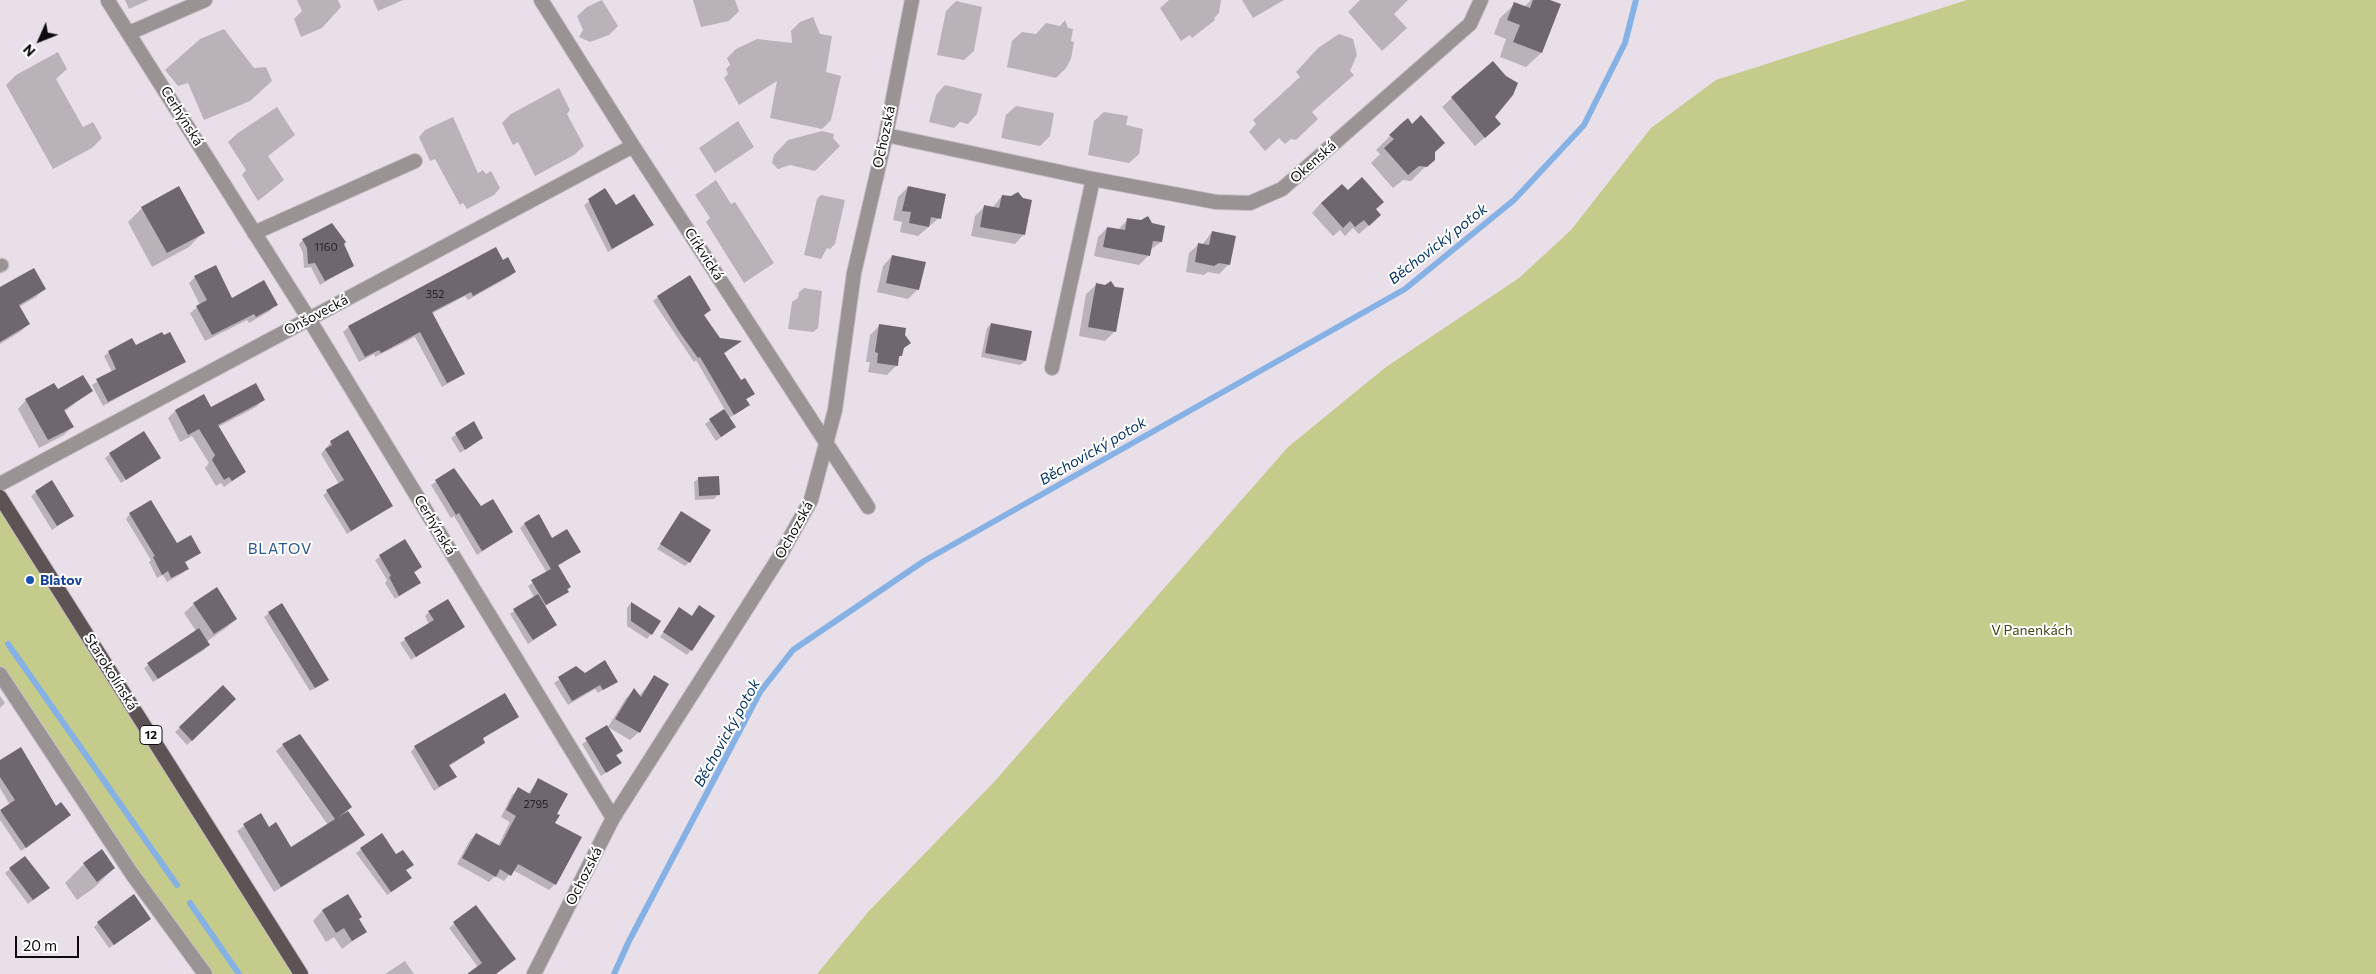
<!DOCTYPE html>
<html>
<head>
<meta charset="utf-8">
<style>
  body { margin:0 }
  #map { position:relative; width:2376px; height:974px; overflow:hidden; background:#e8dfe8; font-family:Commissioner,sans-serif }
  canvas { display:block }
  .north { position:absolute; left:15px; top:15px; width:50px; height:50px; -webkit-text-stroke:4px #fff; paint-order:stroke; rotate:226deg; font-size:14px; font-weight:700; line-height:20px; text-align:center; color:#0e0c0f }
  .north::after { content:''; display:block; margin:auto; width:18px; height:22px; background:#0e0c0f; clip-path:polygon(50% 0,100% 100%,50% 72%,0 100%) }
  .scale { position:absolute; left:15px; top:936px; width:64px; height:22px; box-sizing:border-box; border:2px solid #0e0c0f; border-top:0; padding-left:6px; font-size:15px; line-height:18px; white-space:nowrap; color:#0e0c0f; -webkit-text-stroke:4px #fff; paint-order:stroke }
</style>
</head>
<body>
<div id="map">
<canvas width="2376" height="974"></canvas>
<div class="north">N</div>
<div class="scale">20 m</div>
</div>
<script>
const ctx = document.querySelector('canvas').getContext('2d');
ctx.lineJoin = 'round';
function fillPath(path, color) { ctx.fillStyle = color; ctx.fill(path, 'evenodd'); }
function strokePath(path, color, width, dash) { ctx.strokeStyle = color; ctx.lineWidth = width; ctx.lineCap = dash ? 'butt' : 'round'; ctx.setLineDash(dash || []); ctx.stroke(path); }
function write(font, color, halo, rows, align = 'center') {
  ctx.font = font + ' Commissioner,sans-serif'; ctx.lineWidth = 4; ctx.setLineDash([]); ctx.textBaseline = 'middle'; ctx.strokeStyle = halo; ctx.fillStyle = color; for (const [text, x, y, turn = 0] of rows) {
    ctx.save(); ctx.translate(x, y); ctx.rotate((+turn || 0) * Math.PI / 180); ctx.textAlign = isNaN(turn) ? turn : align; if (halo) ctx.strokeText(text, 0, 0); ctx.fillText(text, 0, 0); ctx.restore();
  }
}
fillPath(new Path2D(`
  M1967 0H2376V974H817L869 911 994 782 1288 447 1386 367 1519 278 1571 230 1651 128 1716 80Z
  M0 497 299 974H207L0 668Z`), '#c5cb8a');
fillPath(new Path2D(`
  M125 0H149L129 9Z
  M297 0H338L341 7 322 28 301 37 294 19 302 11Z
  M373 0H403L378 11Z
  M602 0 618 26 609 35 590 42 579 37 583 30 577 16 587 7Z
  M693 0H735L739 11 729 21 701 27Z
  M1169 0H1221L1219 13 1214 18 1215 20 1192 38 1190 35 1181 41 1160 8Z
  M1242 0H1284L1253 18Z
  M1360 0H1408L1394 14 1407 28 1382 51 1348 12Z
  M1531 0H1547L1559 5 1541 53 1526 67 1500 57 1506 39 1494 34 1500 18 1515 4 1524 7Z
  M956 1 982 7 974 51 964 60 937 55 946 11Z
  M813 17 820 34 832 36 826 72 841 76 831 120 822 129 770 118 777 81 739 105 724 78 728 74 726 69 730 65 727 58 736 49 757 39 792 43 791 31 800 22Z
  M1065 20 1068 28 1073 29 1071 41 1074 42 1071 59 1066 68 1056 78 1007 67 1012 41 1022 32 1036 34 1046 23 1060 26Z
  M224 29 254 68 266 67 272 81 250 101 204 120 188 83 178 86 165 70 200 39Z
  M1339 34 1353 39 1357 55 1350 71 1354 75 1312 112 1318 119 1296 140 1291 139 1285 144 1279 138 1265 151 1249 132 1256 124 1253 120 1300 77 1296 72 1318 48Z
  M58 52 67 69 56 79 83 127 93 122 102 138 92 148 53 169 6 85 16 75Z
  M945 85 982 94 977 114 968 124 960 122 954 128 929 122 936 95Z
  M559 88 570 110 567 114 584 146 574 155 535 176 518 142 513 145 502 123 511 114Z
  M1452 98 1493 117 1490 133 1475 146 1442 107Z
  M1016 106 1054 113 1050 136 1040 146 1001 138 1006 115Z
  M277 107 295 135 268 156 284 180 258 201 242 175 246 170 228 142 238 133Z
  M1104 112 1128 116 1126 125 1143 129 1139 154 1129 163 1088 155 1094 121Z
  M453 117 478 173 483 170 486 174 491 171 500 188 494 195 467 209 463 203 460 205 435 159 430 161 419 137 425 130Z
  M738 121 754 147 715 173 699 148Z
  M822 131 834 134 833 138 840 146 815 171 790 165 778 169 772 163 774 155 788 140Z
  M1390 136 1434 152 1433 159 1411 181 1403 180 1393 188 1371 163 1380 154 1376 150Z
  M716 180 731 204 735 202 774 263 744 283 706 222 710 218 695 195Z
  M908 187 939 218 918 236 900 232 902 222 893 220 898 197Z
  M605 190 616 207 652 225 608 252 584 205Z
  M1347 191 1375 210 1370 224 1359 234 1353 228 1345 236 1340 230 1333 236 1312 213 1321 203Z
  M821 195 845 200 835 244 830 249 827 248 821 259 804 255 817 199Z
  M1002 196 1024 234 1015 244 971 236 975 216 985 206 992 208Z
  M142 208 203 232 189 247 152 267 128 222Z
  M1128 219 1161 242 1149 251 1148 256 1139 265 1094 256 1098 237 1107 228 1118 230Z
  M1212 232 1229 264 1219 274 1208 272 1204 275 1186 272 1189 253 1199 244 1202 245Z
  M303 240 342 244 353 265 320 285 311 267 304 268 303 253 299 244Z
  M892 256 918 289 908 299 877 292 883 266Z
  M503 262 515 272 509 277 468 300 465 296 431 314 463 373 458 378 442 387 415 337 375 357 374 354 359 362 343 332 349 327Z
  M195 277 231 300 276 304 270 311 249 323 247 320 205 341 190 313 200 305 189 283Z
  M1096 285 1114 332 1105 341 1079 336 1086 294Z
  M804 288 822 291 818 328 813 332 788 329 792 302 798 298 799 292Z
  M0 289H44L36 297 19 307 29 324 20 332 0 344Z
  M658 297 710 310 703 316 719 339 739 342 723 354 741 382 754 394 745 400 744 409 729 418 735 427 716 441 705 424 725 410 696 360 694 362 653 301Z
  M991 324 1025 361 1020 365 981 357 987 328Z
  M880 325 902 350 897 365 887 375 868 372 870 362H866L870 335Z
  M136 346 184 361 103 406 92 385 112 372 104 356 109 352Z
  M91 390 64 412 72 427 64 435 39 448 18 409 26 400 57 391Z
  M203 396 210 409 264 399 256 407 218 427 245 472 224 487 221 483 216 486 205 468 209 463 192 436 180 442 168 418 175 411Z
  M473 423 482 438 460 453 451 438Z
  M331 442 391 506 347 534 323 495 339 484 321 454Z
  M110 454 159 458 121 483 105 458Z
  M454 470 481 508 511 532 477 555 454 516 451 518 431 485Z
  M699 478 719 494 714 499 695 500 694 482Z
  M51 482 72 516 52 530 31 496Z
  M681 513 689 562 685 566 657 549Z
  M130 514 177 545 199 553 184 563 187 568 183 573 167 582 163 575 157 578 149 562 151 560 126 519Z
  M524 524 579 552 558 566 570 587 567 591 544 607 556 625 528 644 510 614 534 597 528 586 547 573 520 528Z
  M404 541 421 567 414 573 419 583 395 599 385 583 387 580 375 560Z
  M631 603 651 634 647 639 627 626V608Z
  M194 604 236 619 226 628 206 642 208 645 204 650 153 682 144 668 196 631 184 613Z
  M699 607 691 650 687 655 660 637 679 609 691 617Z
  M429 612 463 626 411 660 400 643 429 624 425 616Z
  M269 613 327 679 323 684 310 691 264 617Z
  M576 668 584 675 616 681 598 693 595 689 568 705 554 683Z
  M655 676 639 732 630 740 608 727 626 698 634 690 639 696Z
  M223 687 235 699 187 745 175 732Z
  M0 696 5 703 0 708Z
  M517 716 482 739 484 743 479 747 449 766 455 777 434 791 411 752 415 747Z
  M607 727 622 751 616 756 620 763 601 776 582 744Z
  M283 745 350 807 343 815 364 834 357 841 274 892 237 831 260 815 268 828 291 848 328 825 276 751Z
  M0 762 56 807 65 819 21 851 0 820V812L10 805 0 788Z
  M539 779 556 814 554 823 555 884 549 890 513 870 504 881 495 876 489 882 457 864 470 840 476 834 498 846 510 822 501 817 512 795 519 789 528 794Z
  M381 835 396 856 412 865 405 871 406 882 387 895 356 853Z
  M25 857 44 892 28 904 5 873Z
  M84 864 114 868 95 887 77 900 65 883Z
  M347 896 365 932 342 949 334 937 326 942 313 921 322 911Z
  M476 907 514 959 495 974H483L449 928Z
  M98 923H145L109 948 94 927Z
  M405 961 414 974H385Z`), '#0003');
strokePath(new Path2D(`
  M8 644 177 885
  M190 903 239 974
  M614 974 629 941 760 692 793 650 924 561 1405 289 1514 200 1584 125 1625 43 1636 0`), '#86b1e4', 6);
fillPath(new Path2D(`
  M1533 0H1550L1561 4 1542 53 1513 42 1520 25 1507 20 1514 2 1530 8Z
  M1493 61 1506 76 1518 83 1513 95 1495 117 1501 124 1485 138 1451 97Z
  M1421 115 1445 143 1435 152V160L1427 167 1419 166 1408 175 1384 148 1394 139 1389 135 1403 122 1408 118 1412 124Z
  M1362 177 1384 202 1376 209 1381 215 1369 226 1364 220 1355 227 1350 221 1343 228 1321 203 1342 184 1348 190Z
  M179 186 205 233 167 253 141 207Z
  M908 186 946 194 941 219 931 217 929 227 909 223 911 212 902 211Z
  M605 188 616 205 634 194 654 225 612 249 588 199Z
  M1018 192 1023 198 1032 200 1025 235 980 227 984 205 999 208 1002 195 1011 196Z
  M1148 216 1152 223 1165 226 1162 242 1153 241 1150 256 1103 247 1107 227 1125 230 1127 218 1141 220Z
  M332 223 346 242 344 244 354 266 325 281 315 263 308 264 307 248 302 239Z
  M1212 231 1236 236 1230 265 1219 263 1214 266 1195 262 1198 243 1209 245Z
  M496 247 503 260 508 257 516 272 473 296 471 292 432 312 465 374 447 383 420 332 381 353 379 350 365 357 348 326Z
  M892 255 926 262 919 290 886 283Z
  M216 265 232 298 264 280 278 305 256 317 254 314 212 335 196 306 207 300 194 276Z
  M34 268 46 289 19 305 30 324 0 342V287Z
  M690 275 711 310 704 315 720 338 742 341 724 353 741 380 745 378 755 394 746 399 750 405 734 415 700 357 698 358 678 330 657 296Z
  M1111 281 1115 287 1124 288 1116 332 1088 327 1096 283 1105 285Z
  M991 323 1032 331 1026 361 985 353Z
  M879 324 906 328 905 335 911 343 904 348 902 356H899L898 366 877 363 878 353 875 352Z
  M162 332 164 335 170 332 186 362 108 402 96 379 116 369 108 351 132 338 136 345Z
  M83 375 93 391 64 410 74 427 48 440 25 399 54 383 58 389Z
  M256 383 265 400 218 425 246 472 232 481 229 477 224 480 212 460 215 455 199 429 188 435 175 410 204 394 211 407Z
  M724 409 736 427 721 437 709 419Z
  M474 421 483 438 465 450 455 433Z
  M348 430 393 506 351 531 326 490 344 480 325 449 332 445 330 441Z
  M144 431 161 458 126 480 109 453Z
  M454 468 481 506 493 499 513 532 482 551 459 513 456 515 435 480Z
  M719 476 720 495 699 496 698 477Z
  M52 480 74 516 57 526 35 491Z
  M151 500 177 543 191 535 201 553 185 562 189 569 171 578 168 571 162 575 153 557 155 556 129 513Z
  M681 511 711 530 690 563 660 544Z
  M539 514 552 538 567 529 581 552 558 565 571 587 567 589 569 592 546 605 531 580 551 569 524 523Z
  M405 539 422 567 414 572 421 583 399 596 389 577 391 576 379 555Z
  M217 587 237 619 214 634 193 603Z
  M538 594 557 625 533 640 513 609Z
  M448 599 465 627 416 657 404 638 434 620 428 611Z
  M631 602 661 621 652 635 631 621Z
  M282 603 329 680 315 688 268 612Z
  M699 605 715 616 692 651 663 632 679 607 692 616Z
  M199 628 210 645 158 679 147 663Z
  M605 660 618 682 603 690 600 685 572 701 558 677 576 666 585 673Z
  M654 675 669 684 640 733 615 719 634 688 641 697Z
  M223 685 236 699 192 741 179 727Z
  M505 693 519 717 483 738 485 743 449 765 457 777 439 787 414 746Z
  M607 725 623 751 616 755 622 763 606 773 585 738Z
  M300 734 352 807 337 818 348 811 365 835 281 887 243 824 261 813 269 827 276 822 291 847 335 819 282 744Z
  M21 747 56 806 61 802 71 815 26 848 0 810 15 800 0 777V760Z
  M538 778 568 794 557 814 560 815 555 823 582 837 556 885 518 864 511 876 500 869 496 877 462 858 476 833 500 846 516 816 506 810 518 787 530 794Z
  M382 833 396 854 403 850 414 865 406 870 412 878 391 892 360 848Z
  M102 849 115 868 97 882 83 863Z
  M25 856 50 888 33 900 9 868Z
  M134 894 151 919 114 945 97 922Z
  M348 894 362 917 359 919 367 932 352 941 344 928 336 933 322 910Z
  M476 905 516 959 496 974H467L482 963 453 922Z`), '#6f676f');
const service = new Path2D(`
  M0 266 2 265`);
const minor = new Path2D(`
  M541 0 633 146 868 507
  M108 1 309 319 613 818
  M129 33 205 0
  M886 135 1093 179 1216 202 1250 203 1282 189 1470 24 1481 0
  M254 233 415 161
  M1052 368 1093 179
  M0 484 633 146
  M0 674 132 874 205 974
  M534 974 613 818 778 559 811 500 835 410 854 273 886 135 912 0`);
const primary = new Path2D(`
  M0 497 301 974`);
strokePath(service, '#c5bdc5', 15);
strokePath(minor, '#c5bdc5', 16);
strokePath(primary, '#c5bdc5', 16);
strokePath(service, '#999394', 12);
strokePath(minor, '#999394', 14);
strokePath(primary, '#5d5354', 14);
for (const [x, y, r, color] of [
  [30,580,5,"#1a4fb4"]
]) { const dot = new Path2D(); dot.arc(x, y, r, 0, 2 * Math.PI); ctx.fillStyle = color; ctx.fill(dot); strokePath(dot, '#fff', 2); }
write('11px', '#262327', null, [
  ["1160",326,247],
  ["352",435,294],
  ["2795",536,804]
]);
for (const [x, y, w] of [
  [151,735,22]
]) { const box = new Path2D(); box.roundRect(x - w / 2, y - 9.5, w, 19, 4); ctx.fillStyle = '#fff'; ctx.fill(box); strokePath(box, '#0e0c0f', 1); }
write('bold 12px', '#0e0c0f', null, [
  ["12",151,735]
]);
write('14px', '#0e0c0f', '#fff', [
  ["Cerhýnská",182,116,58],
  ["Ochozská",884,137,-78],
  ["Okenská",1313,162,-41],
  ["Církvická",704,254,57],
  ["Onšovecká",316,315,-28],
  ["Cerhýnská",435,525,59],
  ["Ochozská",794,530,-61],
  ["Starokolínská",111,672,58],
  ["Ochozská",584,876,-63]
]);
write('bold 14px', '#164399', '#fff', [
  ["Blatov",40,580]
], 'left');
write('14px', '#464816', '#fff', [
  ["V Panenkách",2032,630]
]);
write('italic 15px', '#083564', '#fff', [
  ["Běchovický potok",1438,244,-38],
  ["Běchovický potok",1093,451,-30],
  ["Běchovický potok",727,733,-61]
]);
ctx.letterSpacing = '1px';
write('15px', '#2b598d', '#fff', [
  ["BLATOV",280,549]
]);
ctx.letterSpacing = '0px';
</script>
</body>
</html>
